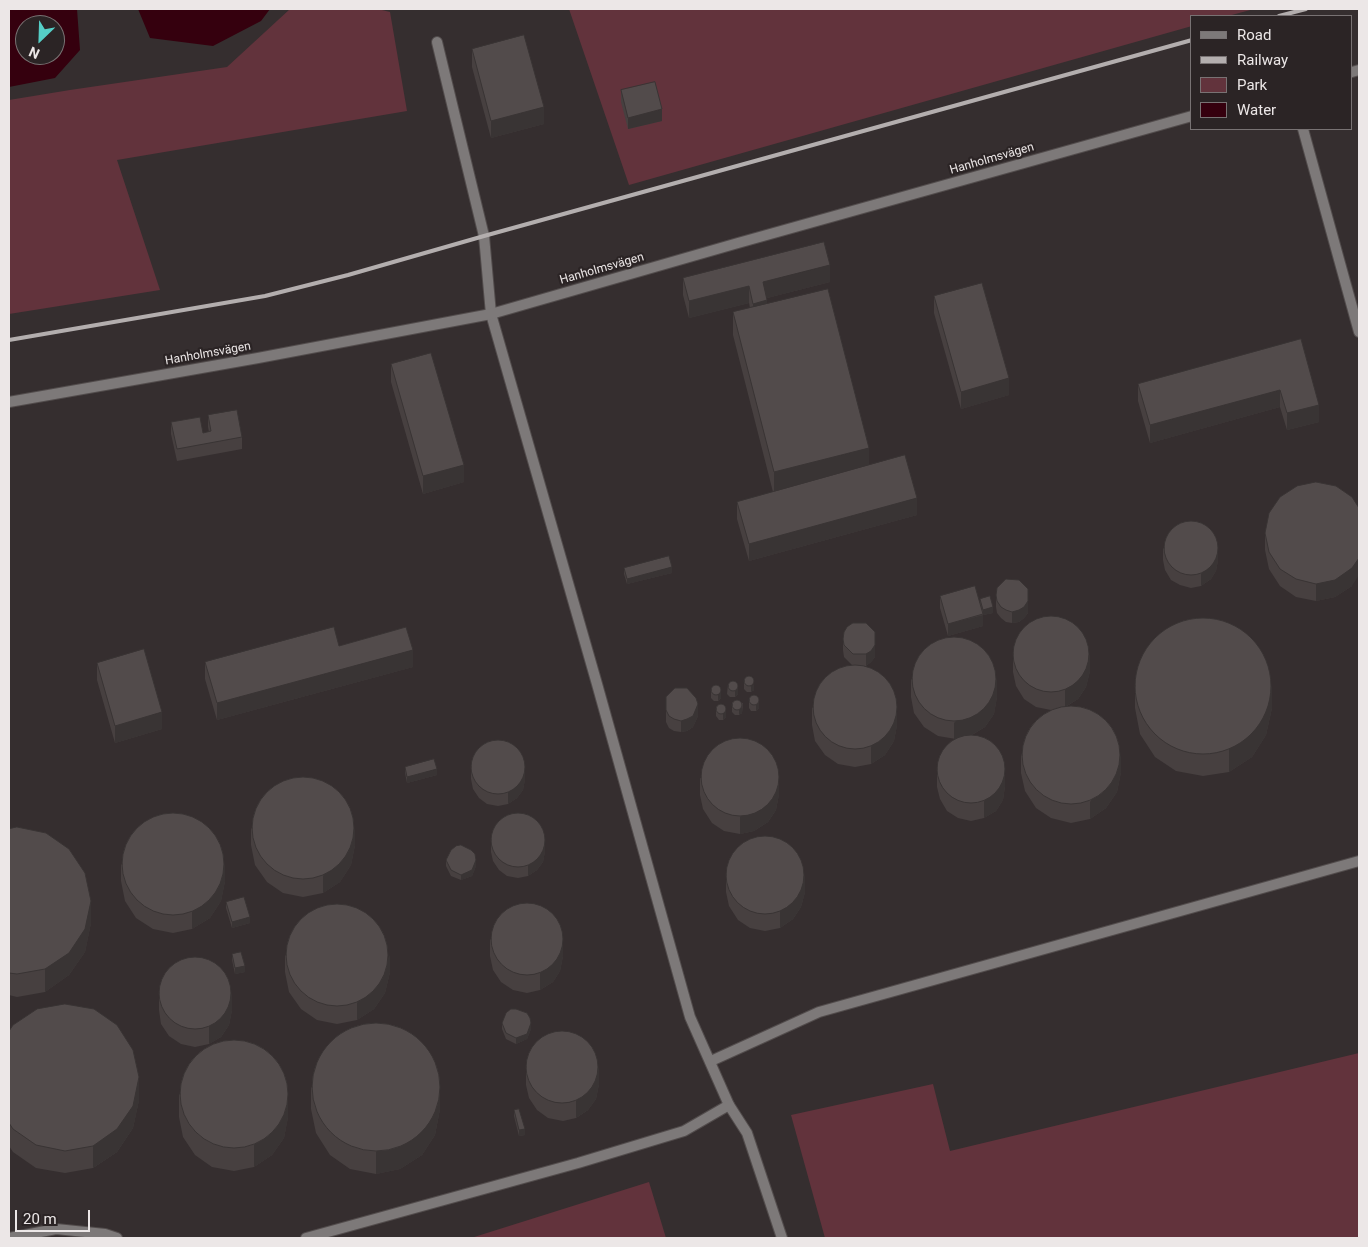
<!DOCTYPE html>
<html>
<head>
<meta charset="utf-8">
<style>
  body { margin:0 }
  #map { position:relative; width:1368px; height:1247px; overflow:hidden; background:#352e2f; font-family:Roboto,sans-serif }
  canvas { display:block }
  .frame { position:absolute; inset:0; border:10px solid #ece7e7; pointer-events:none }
  .legend { position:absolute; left:1190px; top:15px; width:162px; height:115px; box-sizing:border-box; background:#2b2425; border:1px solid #787273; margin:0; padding:6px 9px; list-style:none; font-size:15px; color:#ece7e7 }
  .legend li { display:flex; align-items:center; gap:10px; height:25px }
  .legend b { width:25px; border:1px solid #787273 }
  .north { position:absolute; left:15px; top:15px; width:50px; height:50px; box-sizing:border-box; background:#2b2425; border:1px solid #787273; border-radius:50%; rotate:204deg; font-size:14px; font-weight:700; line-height:20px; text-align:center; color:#ece7e7 }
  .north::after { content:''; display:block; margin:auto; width:18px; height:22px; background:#55cec6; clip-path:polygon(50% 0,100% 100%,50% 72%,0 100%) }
  .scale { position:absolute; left:15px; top:1210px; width:75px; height:22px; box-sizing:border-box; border:2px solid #ece7e7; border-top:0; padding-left:6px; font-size:15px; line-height:18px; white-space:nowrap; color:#ece7e7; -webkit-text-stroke:4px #2b2425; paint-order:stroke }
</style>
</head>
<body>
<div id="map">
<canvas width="1368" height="1247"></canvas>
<div class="frame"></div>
<ul class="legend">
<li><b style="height:6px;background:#7d7979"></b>Road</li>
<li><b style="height:6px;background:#b3aeae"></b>Railway</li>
<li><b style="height:14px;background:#62333c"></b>Park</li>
<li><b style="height:14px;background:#35000e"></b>Water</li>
</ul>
<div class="north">N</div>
<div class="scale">20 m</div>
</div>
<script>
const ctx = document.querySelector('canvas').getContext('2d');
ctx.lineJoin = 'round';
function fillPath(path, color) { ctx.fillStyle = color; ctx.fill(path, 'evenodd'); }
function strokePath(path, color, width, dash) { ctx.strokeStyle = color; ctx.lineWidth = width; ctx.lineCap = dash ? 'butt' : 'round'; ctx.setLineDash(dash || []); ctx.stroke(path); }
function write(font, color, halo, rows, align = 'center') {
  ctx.font = font + ' Roboto,sans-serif'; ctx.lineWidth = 4.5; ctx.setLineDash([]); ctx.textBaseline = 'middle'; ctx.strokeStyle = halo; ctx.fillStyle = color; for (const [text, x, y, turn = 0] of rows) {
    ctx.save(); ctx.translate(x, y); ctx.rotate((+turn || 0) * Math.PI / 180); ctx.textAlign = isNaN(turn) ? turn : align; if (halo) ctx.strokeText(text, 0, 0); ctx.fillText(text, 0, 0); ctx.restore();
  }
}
fillPath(new Path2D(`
  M290 9H378L390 12 407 111 117 160 160 290 9 314V100L70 90 227 67Z
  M569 9H1254L1228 16H1192V26L629 185Z
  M1359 1053V1238H825L791 1115 933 1084 950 1151Z
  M649 1182 666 1238H471Z`), '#62333c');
fillPath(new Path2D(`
  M9 9H77L80 50 55 78 9 87ZM25 25H55V55H25Z
  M138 9H270L261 21 213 46 150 38Z`), '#35000e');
const service = new Path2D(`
  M437 42 484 236 491 314 597 684 690 1017 729 1105 747 1133 782 1238`);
const minor = new Path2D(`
  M1352 72 1359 70
  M1303 129 1359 332
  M9 402 258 358 491 314 738 243 1192 116
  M711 1061 819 1012 1359 861
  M9 1238 56 1229 105 1234 117 1238
  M306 1238 578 1163 684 1131 729 1105`);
strokePath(service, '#524c4c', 12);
strokePath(minor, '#524c4c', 12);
strokePath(service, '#7d7979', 10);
strokePath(minor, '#7d7979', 10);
strokePath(new Path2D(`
  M1279 16 1306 9
  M9 340 265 296 348 275 484 236 1192 40`), '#b3aeae', 4);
fillPath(new Path2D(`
  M472 49 544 124 491 138 472 67Z
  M621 90 662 121 628 129 621 102Z
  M683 278 830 282 767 298V304L869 465 917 515 749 561 737 519V502L773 492 733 335V312L750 308 749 303 689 318 683 295Z
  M934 296 1009 395 961 409 934 313Z
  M1301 339 1319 422 1287 430 1280 407 1150 443 1138 401V384Z
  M391 364 464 482 423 494 391 382Z
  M208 415 242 437V449L177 461 171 434V422L203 433 209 432 208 427Z
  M1265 533 1352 586 1335 597 1316 601 1296 597 1280 586 1269 569 1265 550Z
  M1163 548 1218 560 1216 571 1211 579 1201 586 1191 588 1180 585 1171 580 1165 570 1163 560Z
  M624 568 672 573 627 584 624 574Z
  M1028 589V613L1024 618 1019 622 1012 623 1006 622 1001 618 997 613 996 607V595Z
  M940 596 980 603V599L993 613 983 615V626L948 636 940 608Z
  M843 639 875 657 871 662 866 666H859L897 725 894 741 885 755 871 764 855 767 838 764 825 755 815 741 812 725V708L852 665 844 657 843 650Z
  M1013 655 1090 671 1086 687 1078 699 1067 706 1121 772 1117 792 1106 808 1090 819 1071 823 1051 818 1036 808 1025 791 1021 773V755L1051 710 1036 707 1024 699 1016 686 1013 672Z
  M205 662 413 667 217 720 205 679Z
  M97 663 162 729 115 743 97 680Z
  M744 679 754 690 751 692H747L744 689Z
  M911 679 997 697 994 714 985 727 972 735 1005 786 1003 800 996 811 984 818 971 821 958 818 947 811 940 799 937 787V770L956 739 938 736 924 727 914 713 911 697Z
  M728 684H738V694L735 697H730L727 694Z
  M1135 686 1272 708 1266 735 1252 757 1229 772 1203 776 1176 771 1155 757 1140 734 1135 708Z
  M711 688 721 698 718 701H714L711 698Z
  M666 697 698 716 693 727 687 731 681 732 674 731 669 728 666 722Z
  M749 698H759V708L756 711H751L749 708Z
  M732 702 743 703 742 713 739 715H735L732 712Z
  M716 706 726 717 723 720H719L716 716Z
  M405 767 437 775 407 783 405 773Z
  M471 768 525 779 523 790 517 798 508 804 498 806 487 804 479 798 473 789 471 779Z
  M700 778 779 794 776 810 768 822 754 831 740 834 724 831 712 823 703 809 700 795Z
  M251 828 355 845 351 865 340 882 323 893 303 897 283 893 267 882 255 865 251 845Z
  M9 829 91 923 85 952 69 975 45 992 17 997 9 995Z
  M491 840 545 851 543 862 537 870 528 876 518 878 507 876 499 870 493 861 491 852Z
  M446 860 476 866 472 876 461 880 451 876 446 866Z
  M121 864 225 881 221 901 210 918 192 929 173 933 153 929 136 918 125 901 121 881Z
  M726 875 805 892 801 907 793 919 780 928 765 931 750 928 738 920 729 906 726 892Z
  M226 902 250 923 232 928 226 908Z
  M490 939 563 956 560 971 553 982 540 990 527 993 513 990 501 982 493 970 490 956Z
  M232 954 245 972 235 974 232 960Z
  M285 955 390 972 385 993 374 1009 357 1020 337 1024 317 1020 301 1009 289 992 285 972Z
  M159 993 232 1010 229 1025 221 1037 209 1044 195 1047 181 1044 169 1036 161 1024 159 1010Z
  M502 1023 531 1029 527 1039 516 1044 506 1039 502 1029Z
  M9 1031 139 1100 133 1128 117 1152 93 1168 65 1173 36 1168 13 1152 9 1146Z
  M526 1068 599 1084 596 1099 588 1110 576 1118 563 1121 548 1118 537 1110 529 1098 526 1085Z
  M311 1087 440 1109 435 1135 422 1155 400 1169 376 1174 350 1169 330 1155 316 1133 311 1109Z
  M179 1094 288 1117 284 1138 272 1155 254 1167 234 1171 212 1167 195 1155 183 1137 179 1117Z
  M514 1110 525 1135 519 1136 514 1116Z`), '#474040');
fillPath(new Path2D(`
  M544 107V124L491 138V121Z
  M662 109V121L628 129V118Z
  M830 265V282L763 299V282Z
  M749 286V303L689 318V301Z
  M767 300V318L753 321V304Z
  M1009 378V395L961 409V392Z
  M1280 390V407L1150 443V425Z
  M1319 405V422L1287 430V413Z
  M869 448V470L774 494V472Z
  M464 465V482L423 494V476Z
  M917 498V515L749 561V544Z
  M1218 548V560L1216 571 1211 579 1201 586V574Z
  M1359 558V575L1352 586 1335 597 1316 601V584Z
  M672 567V573L627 584V579Z
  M1028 601V613L1024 618 1019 622 1012 623V612Z
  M993 607V613L983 615V626L948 636V624L983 615V610Z
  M875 632V657L871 662 866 666V654Z
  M413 650V667L217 720V703Z
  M1090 654V671L1086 687 1078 699 1065 707V690Z
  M997 679V697L994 714 985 727 970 736 954 740V723Z
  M754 684V690L751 692V686Z
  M1272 685V708L1266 735 1252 757 1229 772V749Z
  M738 688V694L735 697V691Z
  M721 692V698L718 701V695Z
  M759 702V708L756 711V705Z
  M698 704V716L693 727 687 731 681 732V721Z
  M726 706V717L723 720V714Z
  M742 707V713L739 715V710Z
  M897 707V725L894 741 885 755 871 764V747Z
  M162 712V729L115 743V726Z
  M1121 755V772L1117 792 1106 808 1090 819V802Z
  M525 768V779L523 790 517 798 508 804V792Z
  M437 769V775L407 783V777Z
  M1005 769V786L1003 800 996 811 984 818V801Z
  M779 777V794L776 810 768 822 754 831 740 834V817Z
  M355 828V845L351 865 340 882 323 893V876Z
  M545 840V851L543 862 537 870 528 876V865Z
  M476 860V866L472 876 461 880V875Z
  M225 864V881L221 901 210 918 192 929V912Z
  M805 875V892L801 907 793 919 780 928V911Z
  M91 901V923L85 952 69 975 45 992V969Z
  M250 917V923L232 928V922Z
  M563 939V956L560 971 553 982 540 990V973Z
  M390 955V972L385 993 374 1009 357 1020V1003Z
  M245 966V972L235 974V968Z
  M232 993V1010L229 1025 221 1037 209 1044V1027Z
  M531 1023V1029L527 1039 516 1044V1038Z
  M599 1067V1084L596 1099 588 1110 576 1118V1101Z
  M139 1077V1100L133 1128 117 1152 93 1168V1146Z
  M440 1087V1109L435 1135 422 1155 400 1169 376 1174V1152Z
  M288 1094V1117L284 1138 272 1155 254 1167V1145Z
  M525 1129V1135L519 1136V1130Z`), '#393434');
const building = new Path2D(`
  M524 35 544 107 491 121 472 49Z
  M655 82 662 109 628 118 621 90Z
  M824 242 830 265 763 282 767 300 753 304 749 286 689 301 683 278Z
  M982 283 1009 378 961 392 934 296Z
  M828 289 869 448 774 472 733 312Z
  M1301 339 1319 405 1287 413 1280 390 1150 425 1138 384Z
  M431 353 464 465 423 476 391 364Z
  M237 410 242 437 177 449 171 422 200 417 203 433 211 431 208 415Z
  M905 455 917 498 749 544 737 502Z
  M1316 482 1336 486 1352 497 1359 508V558L1352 568 1335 580 1316 584 1296 579 1280 569 1269 552 1265 533 1269 513 1280 497 1297 486Z
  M1164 548a27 27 0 1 1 54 0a27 27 0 1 1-54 0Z
  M669 556 672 567 627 579 624 568Z
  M1006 579 1019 580 1028 589V601L1024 607 1019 610 1012 612 1006 610 1001 607 997 601 996 595 997 588Z
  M975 586 983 614 948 624 940 596Z
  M990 596 993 607 983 610 980 599Z
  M1013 654a38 38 0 1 1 76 0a38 38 0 1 1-76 0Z
  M1135 686a68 68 0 1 1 136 0a68 68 0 1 1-136 0Z
  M853 623H866L875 632V645L871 651 866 654H853L844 645 843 639 844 632 847 627Z
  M334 627 339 646 406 627 413 650 217 703 205 662Z
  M912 679a42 42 0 1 1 84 0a42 42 0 1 1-84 0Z
  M144 649 162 712 115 726 97 663Z
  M813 707a42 42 0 1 1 84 0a42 42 0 1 1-84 0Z
  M744 681a5 5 0 1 1 10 0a5 5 0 1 1-10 0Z
  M728 686a5 5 0 1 1 10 0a5 5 0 1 1-10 0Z
  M711 690a5 5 0 1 1 10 0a5 5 0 1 1-10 0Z
  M675 688H687L696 698 698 704 693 716 687 719 681 721 674 719 669 716 666 710V697Z
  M749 700a5 5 0 1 1 10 0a5 5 0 1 1-10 0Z
  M732 705a5 5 0 1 1 10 0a5 5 0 1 1-10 0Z
  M716 709a5 5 0 1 1 10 0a5 5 0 1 1-10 0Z
  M1022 755a49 49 0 1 1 98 0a49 49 0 1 1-98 0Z
  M937 769a34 34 0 1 1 68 0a34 34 0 1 1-68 0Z
  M701 777a39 39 0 1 1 78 0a39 39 0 1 1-78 0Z
  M471 767a27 27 0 1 1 54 0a27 27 0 1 1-54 0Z
  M434 759 437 769 407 777 405 767Z
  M252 828a51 51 0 1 1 102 0a51 51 0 1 1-102 0Z
  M122 864a51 51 0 1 1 102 0a51 51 0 1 1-102 0Z
  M491 840a27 27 0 1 1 54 0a27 27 0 1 1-54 0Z
  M17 827 46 833 69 849 85 873 91 901 85 929 69 953 45 969 17 974 9 973V829Z
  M726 875a39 39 0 1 1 78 0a39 39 0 1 1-78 0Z
  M461 845 471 850 475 854 476 860 472 870 461 875 451 870 446 860 451 850 456 846Z
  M244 897 250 917 232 922 226 902Z
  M491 939a36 36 0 1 1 72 0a36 36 0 1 1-72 0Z
  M286 955a51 51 0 1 1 102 0a51 51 0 1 1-102 0Z
  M241 952 245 966 235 968 232 954Z
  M159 993a36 36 0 1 1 72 0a36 36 0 1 1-72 0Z
  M65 1004 94 1009 117 1025 133 1050 139 1077 133 1106 117 1129 93 1146 65 1151 36 1145 13 1129 9 1123V1031L13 1025 37 1009Z
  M511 1009H516L527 1013 530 1018 531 1023 527 1034 516 1038 506 1033 502 1023 506 1013Z
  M312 1087a64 64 0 1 1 128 0a64 64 0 1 1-128 0Z
  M526 1067a36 36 0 1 1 72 0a36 36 0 1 1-72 0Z
  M180 1094a54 54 0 1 1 108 0a54 54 0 1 1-108 0Z
  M519 1109 525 1129 519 1130 514 1110Z`);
fillPath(building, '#524b4b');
strokePath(building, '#393434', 1);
write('12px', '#ece7e7', '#2b2425', [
  ["Hanholmsvägen",992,159,-16],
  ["Hanholmsvägen",602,269,-16],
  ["Hanholmsvägen",208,354,-10]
]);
</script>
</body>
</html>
